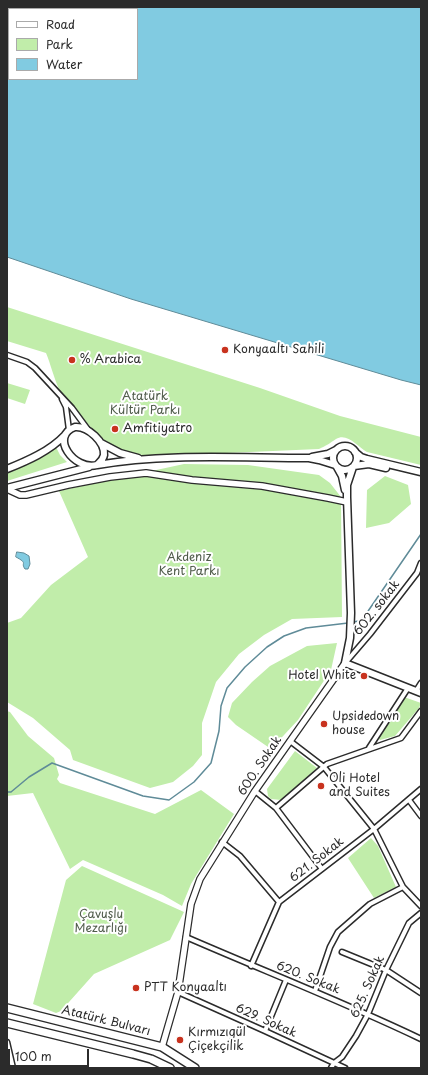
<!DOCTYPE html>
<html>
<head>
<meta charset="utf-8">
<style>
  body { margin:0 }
  #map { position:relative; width:428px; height:1075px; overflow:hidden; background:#fff; font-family:"Playpen Sans",sans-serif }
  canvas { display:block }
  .frame { position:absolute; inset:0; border:8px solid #2b2b2b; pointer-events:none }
  .legend { position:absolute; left:8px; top:8px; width:130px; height:72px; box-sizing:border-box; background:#fff; border:1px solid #aaa; margin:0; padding:5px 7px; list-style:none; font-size:12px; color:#2b2b2b }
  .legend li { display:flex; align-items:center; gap:8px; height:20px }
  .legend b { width:20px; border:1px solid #aaa }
  .scale { position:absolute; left:8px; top:1049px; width:81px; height:18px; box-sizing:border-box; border:2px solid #2b2b2b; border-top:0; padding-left:5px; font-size:12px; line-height:14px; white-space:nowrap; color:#2b2b2b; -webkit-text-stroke:3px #fff; paint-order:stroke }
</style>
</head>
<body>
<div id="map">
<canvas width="428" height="1075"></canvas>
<div class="frame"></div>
<ul class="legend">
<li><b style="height:5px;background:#fff"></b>Road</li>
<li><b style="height:11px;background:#c1edaa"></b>Park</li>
<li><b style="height:11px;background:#81cbe1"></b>Water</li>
</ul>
<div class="scale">100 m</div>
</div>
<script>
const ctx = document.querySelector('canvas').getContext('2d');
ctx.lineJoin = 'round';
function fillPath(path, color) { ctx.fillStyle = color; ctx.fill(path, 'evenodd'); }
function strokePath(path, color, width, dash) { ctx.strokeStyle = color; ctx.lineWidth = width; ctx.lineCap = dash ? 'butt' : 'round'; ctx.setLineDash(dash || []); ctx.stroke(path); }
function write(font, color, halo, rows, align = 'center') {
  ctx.font = font + ' "Playpen Sans",sans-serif'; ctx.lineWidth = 4; ctx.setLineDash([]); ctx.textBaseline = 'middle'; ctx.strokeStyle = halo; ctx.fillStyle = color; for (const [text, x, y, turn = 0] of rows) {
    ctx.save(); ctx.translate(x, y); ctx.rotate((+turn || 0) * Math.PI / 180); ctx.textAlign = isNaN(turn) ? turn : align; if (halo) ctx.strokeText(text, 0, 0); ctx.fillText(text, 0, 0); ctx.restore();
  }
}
fillPath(new Path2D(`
  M7 307 260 388 340 416 421 437V465L367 452C358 447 347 432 336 439 330 443 326 446 319 449L157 456C115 455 103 443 78 412 72 405 65 398 60 391 54 379 51 365 46 353L7 341Z
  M7 383 30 390 25 404 7 398Z
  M56 447 60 455 67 462 7 481V472Z
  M184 464 248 465 319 475 330 483 341 497 342 617 292 619 264 635 239 654 216 682 202 723V755L193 766 173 782 150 788 73 760 70 750 33 718 7 702V623L21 618 51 585 88 557 59 491Z
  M385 476 408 485 411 504 389 523 366 528 367 490Z
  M337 643 331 670 298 720 271 749 236 725 228 717 232 703 252 682 270 666 307 646Z
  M404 697 421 703 419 708 395 736 380 740 378 738Z
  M7 711 10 712 28 736 54 758 59 775 57 779 60 783 155 814 201 790 234 814 191 884 182 906 163 895 83 860 70 869 33 793 7 796Z
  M295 751 317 768 281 800 271 799 268 796 267 789Z
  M371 838 378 846 396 887 374 898 348 858Z
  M82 866 184 912 170 940 94 974 61 1011 56 1013 33 1004 66 880Z`), '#c1edaa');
const water = new Path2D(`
  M7 7H421V385L401 380 131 299 7 257ZM9 9H137V79H9Z
  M17 552 24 553 29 556 30 564 28 569H25C20 562 29 564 16 557Z`);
fillPath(water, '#81cbe1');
strokePath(water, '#5f8b98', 1);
strokePath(new Path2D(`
  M354 622 358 621 364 617 421 534
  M7 792H11L29 777 52 763 143 796 169 800 194 782 211 763 219 731 221 706 227 688 245 667 267 647 284 636 306 628 348 623`), '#5f8b98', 1.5);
const minor = new Path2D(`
  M7 355 27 362 35 368 72 408 89 431
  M62 399 66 407 69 430
  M346 662 370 634 417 573 421 563
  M416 691 421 683
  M290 741 324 767 374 829 403 887 421 906
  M369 748 408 688
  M255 791 276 808 322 869
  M409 800 421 816
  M276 808 327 764 401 738 421 711
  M222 842 240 856 279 902
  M186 937C264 971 344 1002 421 1039
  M342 952 386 970 421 993
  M251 966 279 902 374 829 421 789
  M315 991 330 947 338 932 370 904 403 887
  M178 992 265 1031 345 1068
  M265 1031 286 980
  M7 1042 13 1068
  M331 1068 334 1063 342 1057 356 1036 368 1014 386 970 409 923 421 913`);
const tertiary = new Path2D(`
  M7 489 20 495H26L68 485 110 477 146 473 192 480 262 486 328 498 347 502
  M162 1047 178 992 191 904 200 879 255 791 345 663`);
const secondary = new Path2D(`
  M75 427C88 426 105 442 104 455 103 460 100 462 97 465 74 471 49 436 75 427Z
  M101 443 120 453 138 458
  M333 458a12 12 0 1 1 24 0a12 12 0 1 1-24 0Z
  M355 452 361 457 367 459 421 472
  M312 457 328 454 336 450
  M97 465C166 453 238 458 309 458L319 460 335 465
  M354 466 369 464 386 468
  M337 467 342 476 345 490
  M353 467 347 485V497L351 613 350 638 345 663 421 693
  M7 469C27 461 50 451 65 435
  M7 488 89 467`);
const primary = new Path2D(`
  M7 1008 162 1047 195 1068
  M7 1023 133 1054 151 1059 170 1068`);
strokePath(minor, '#2b2b2b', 7);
strokePath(tertiary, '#2b2b2b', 8);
strokePath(secondary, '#2b2b2b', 9);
strokePath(primary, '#2b2b2b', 10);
strokePath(minor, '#fff', 4);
strokePath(tertiary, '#fff', 5.5);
strokePath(secondary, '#fff', 6);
strokePath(primary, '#fff', 7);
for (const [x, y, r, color] of [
  [225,350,4,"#c8321e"],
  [72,360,4,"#c8321e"],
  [115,429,4,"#c8321e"],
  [364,676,4,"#c8321e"],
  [324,724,4,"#c8321e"],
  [321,786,4,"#c8321e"],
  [136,988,4,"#c8321e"],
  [180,1040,4,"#c8321e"]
]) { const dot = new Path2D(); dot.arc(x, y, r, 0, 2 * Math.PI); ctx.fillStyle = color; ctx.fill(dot); strokePath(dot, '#fff', 1.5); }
write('12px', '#2b2b2b', '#fff', [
  ["Konyaaltı Sahili",233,350],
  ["% Arabica",80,360],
  ["Amfitiyatro",123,429],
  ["Hotel White",356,676,"right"],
  ["Upsidedown",332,717],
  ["house",332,731],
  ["Oli Hotel",329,779],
  ["and Suites",329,793],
  ["PTT Konyaaltı",144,988],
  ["Kırmızıgül",188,1033],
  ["Çiçekçilik",188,1047]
], 'left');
write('12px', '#505c4b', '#fff', [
  ["Atatürk",145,397],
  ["Kültür Parkı",145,411],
  ["Akdeniz",189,558],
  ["Kent Parkı",189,572],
  ["Çavuşlu",101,915],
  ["Mezarlığı",101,929]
]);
write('12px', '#2b2b2b', '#fff', [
  ["602. sokak",377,608,-52],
  ["600. Sokak",260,766,-56],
  ["621. Sokak",317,860,-38],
  ["620. Sokak",308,978,22],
  ["625. Sokak",368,987,-66],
  ["Atatürk Bulvarı",106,1021,14],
  ["629. Sokak",266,1021,24]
]);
</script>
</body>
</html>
